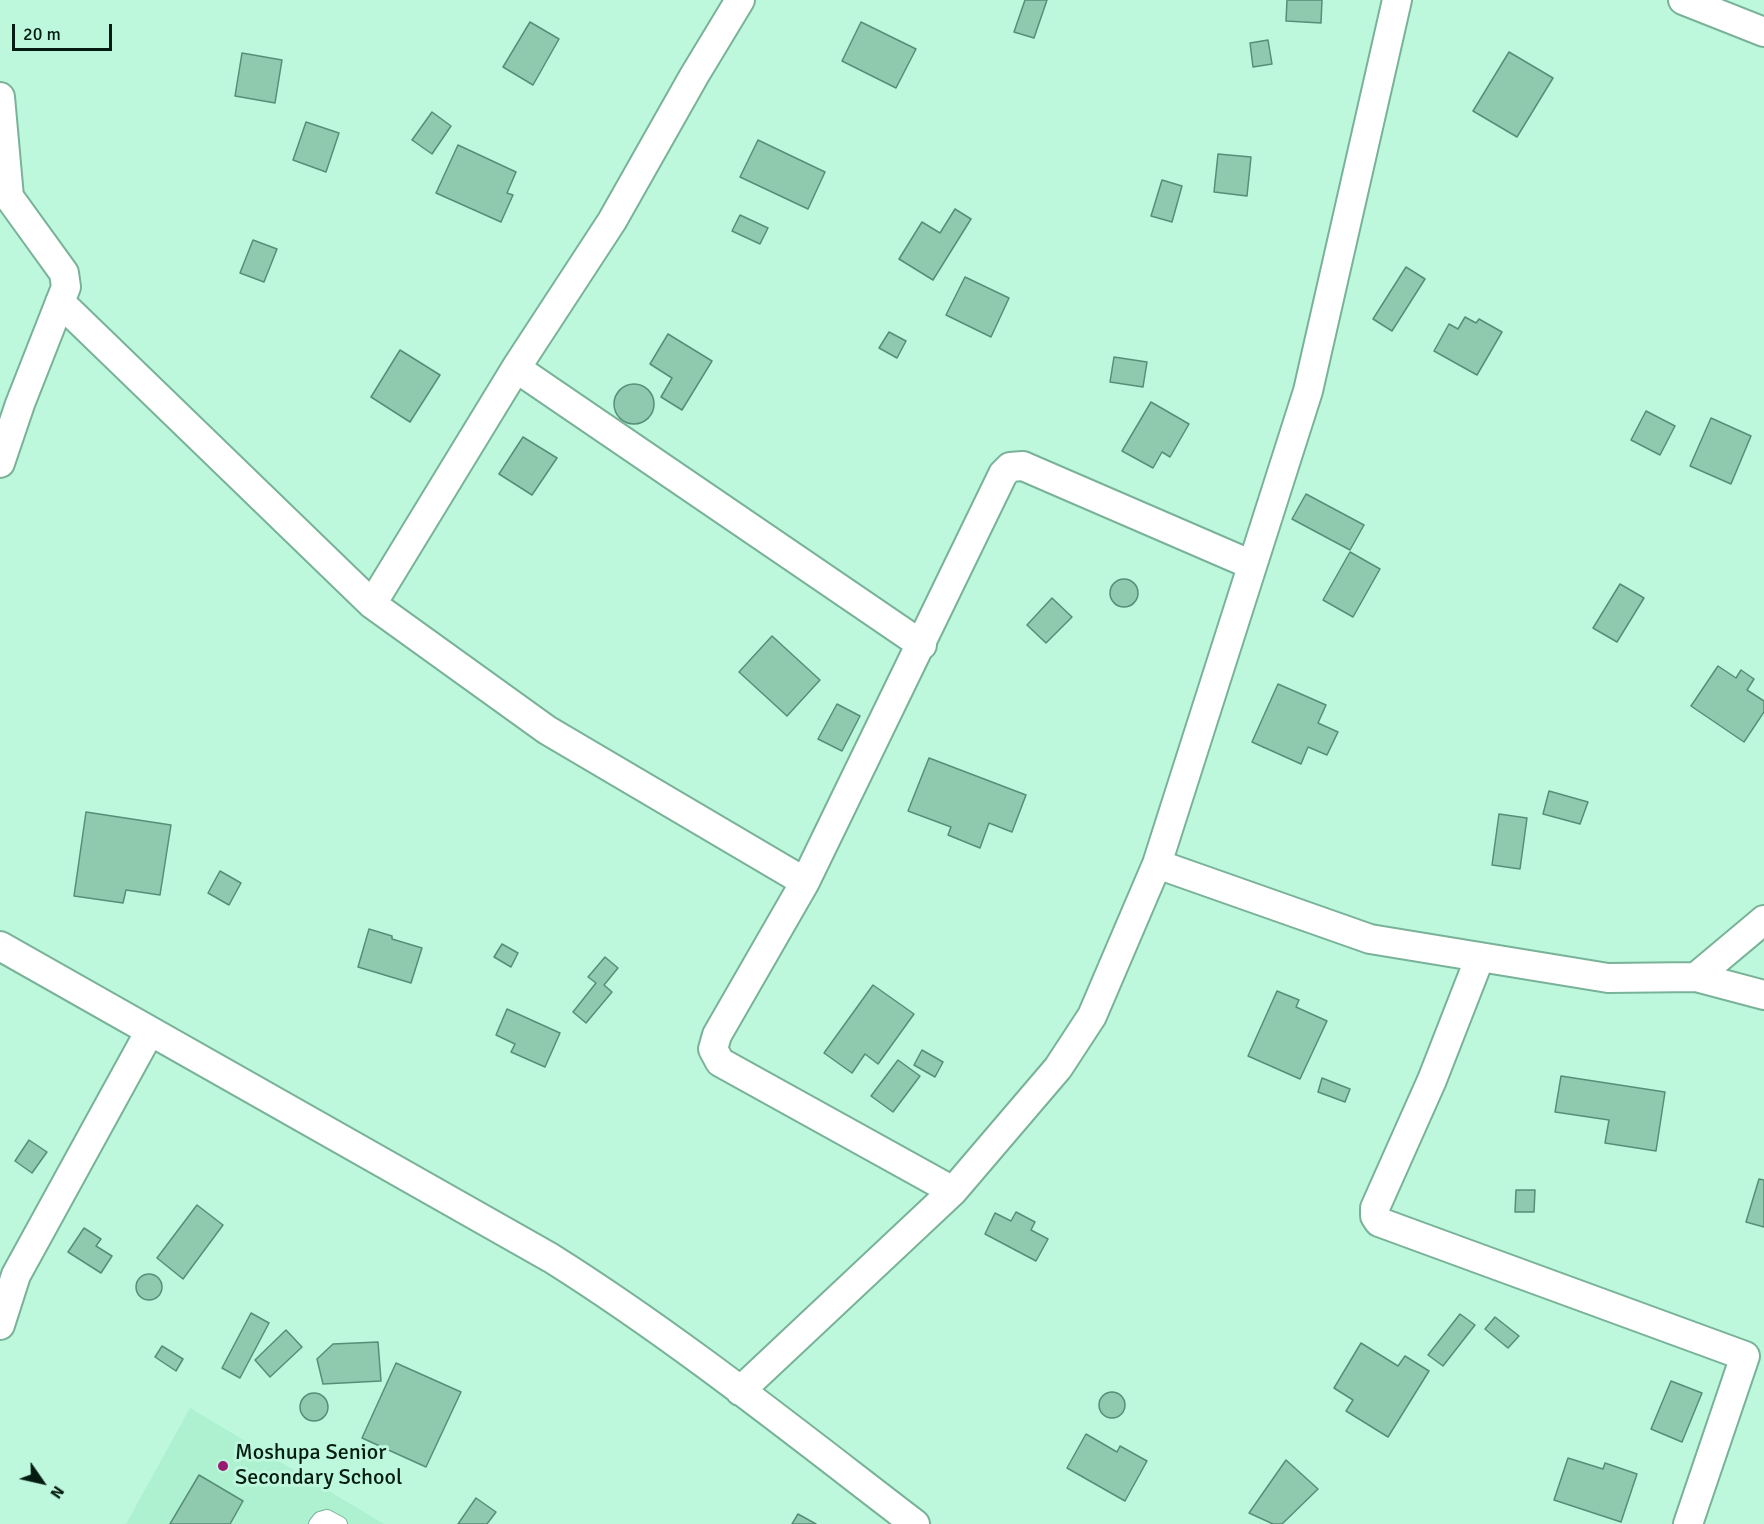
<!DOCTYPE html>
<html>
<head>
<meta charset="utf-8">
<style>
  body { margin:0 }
  #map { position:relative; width:1764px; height:1524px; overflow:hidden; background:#bdf8dd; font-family:Signika,sans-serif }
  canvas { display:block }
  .north { position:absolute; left:12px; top:1452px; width:60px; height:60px; -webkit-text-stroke:4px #bdf8dd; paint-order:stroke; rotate:124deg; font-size:16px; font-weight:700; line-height:24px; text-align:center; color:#051c12 }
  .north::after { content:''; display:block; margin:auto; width:21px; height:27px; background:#051c12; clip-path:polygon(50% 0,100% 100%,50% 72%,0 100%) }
  .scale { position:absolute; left:12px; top:24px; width:100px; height:27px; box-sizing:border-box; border:3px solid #051c12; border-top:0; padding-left:8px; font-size:18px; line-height:21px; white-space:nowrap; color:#051c12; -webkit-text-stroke:4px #bdf8dd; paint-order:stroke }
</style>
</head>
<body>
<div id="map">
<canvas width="1764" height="1524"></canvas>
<div class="north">N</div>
<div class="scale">20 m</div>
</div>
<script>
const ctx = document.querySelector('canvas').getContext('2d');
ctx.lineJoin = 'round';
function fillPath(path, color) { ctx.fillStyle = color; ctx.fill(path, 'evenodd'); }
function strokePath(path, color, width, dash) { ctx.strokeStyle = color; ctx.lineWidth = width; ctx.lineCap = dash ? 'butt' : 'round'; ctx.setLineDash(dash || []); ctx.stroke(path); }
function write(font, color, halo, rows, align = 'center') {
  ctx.font = font + ' Signika,sans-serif'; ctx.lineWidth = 6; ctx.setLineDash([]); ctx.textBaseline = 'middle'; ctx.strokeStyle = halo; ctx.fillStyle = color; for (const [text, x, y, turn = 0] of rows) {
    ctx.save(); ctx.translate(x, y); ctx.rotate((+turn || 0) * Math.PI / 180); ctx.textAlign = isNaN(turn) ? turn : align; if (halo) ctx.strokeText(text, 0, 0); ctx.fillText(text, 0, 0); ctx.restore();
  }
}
fillPath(new Path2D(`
  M190 1408 384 1524H126Z`), '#adf1d1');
const building = new Path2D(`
  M1025 0H1047L1034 38 1014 32Z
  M1287 0H1322L1321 23 1286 21Z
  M530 22 559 39 533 85 503 67Z
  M861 22 916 49 896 88 842 61Z
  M1268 40 1272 64 1253 67 1250 43Z
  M1509 52 1553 78 1517 137 1473 111Z
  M242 53 282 60 275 103 235 96Z
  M432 112 451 126 432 154 412 140Z
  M306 122 339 133 326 172 293 160Z
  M758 140 825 172 808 209 740 177Z
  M458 145 516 172 507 193 513 195 501 222 436 193Z
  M1218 154 1251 157 1247 196 1214 192Z
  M1162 180 1182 186 1172 222 1151 216Z
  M955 209 971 219 933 280 899 259 922 222 940 233Z
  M740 215 768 228 760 244 732 231Z
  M253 240 277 249 264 282 240 273Z
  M1406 267 1425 279 1392 331 1373 319Z
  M965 277 1009 298 991 337 946 315Z
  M1465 317 1476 323 1479 319 1502 332 1477 375 1434 351 1449 324 1458 329Z
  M889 332 906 341 897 358 879 348Z
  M668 334 712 361 682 410 661 397 672 378 650 364Z
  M400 350 440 375 410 422 371 397Z
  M1114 357 1147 362 1143 387 1110 382Z
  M614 404a20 20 0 1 1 40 0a20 20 0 1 1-40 0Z
  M1151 402 1189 424 1170 457 1162 452 1153 468 1122 451Z
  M1646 411 1675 426 1660 455 1631 440Z
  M1711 418 1751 436 1731 484 1690 466Z
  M523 437 557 458 532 495 499 474Z
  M1306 494 1364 525 1350 550 1292 519Z
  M1350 552 1380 569 1353 617 1323 600Z
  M1110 593a14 14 0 1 1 28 0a14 14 0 1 1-28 0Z
  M1620 584 1644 598 1617 642 1593 628Z
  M1052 598 1072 617 1046 643 1027 625Z
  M772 636 820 680 787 716 739 672Z
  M1718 666 1736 678 1741 670 1754 679 1747 690 1764 701V712L1744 742 1691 706Z
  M1278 684 1326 705 1318 723 1338 732 1327 755 1308 747 1301 764 1252 742Z
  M837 704 860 716 842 751 818 739Z
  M929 758 1026 795 1012 832 989 823 980 848 948 835 951 827 908 811Z
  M1549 791 1588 802 1580 824 1543 814Z
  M86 812 171 825 160 895 126 890 123 903 74 896Z
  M1499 814 1527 818 1520 869 1492 865Z
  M220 871 241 883 229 905 208 893Z
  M369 929 392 936V939L422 948 411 983 358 967Z
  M502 944 518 953 511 967 494 957Z
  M605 957 618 968 604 985 612 992 586 1023 573 1012 596 983 588 977Z
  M873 985 914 1014 878 1064 865 1054 852 1073 824 1053Z
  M1277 991 1299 1000 1296 1007 1327 1021 1300 1079 1248 1056Z
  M507 1009 560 1033 545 1067 511 1052 515 1044 496 1035Z
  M922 1050 943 1062 935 1077 914 1065Z
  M898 1060 920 1076 893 1112 871 1096Z
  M1561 1076 1665 1092 1656 1151 1605 1143 1609 1120 1555 1112Z
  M1322 1078 1350 1089 1345 1102 1318 1092Z
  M29 1140 47 1152 32 1173 15 1161Z
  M1759 1179 1764 1180V1227L1746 1222Z
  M1516 1190H1535L1534 1212H1515Z
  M197 1205 223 1225 183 1279 157 1258Z
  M1016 1212 1035 1222 1031 1230 1048 1239 1036 1261 985 1234 995 1213 1011 1221Z
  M84 1228 101 1239 96 1246 112 1256 101 1273 68 1252Z
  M136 1287a13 13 0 1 1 26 0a13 13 0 1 1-26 0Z
  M251 1313 269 1323 240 1378 222 1368Z
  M1460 1314 1475 1325 1443 1366 1428 1355Z
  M1495 1317 1519 1336 1508 1348 1485 1329Z
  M286 1330 302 1347 270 1377 255 1360Z
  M378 1342 381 1381 323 1384 317 1359 333 1344Z
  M1361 1343 1398 1366 1405 1356 1429 1371 1388 1437 1346 1411 1353 1400 1334 1388Z
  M162 1346 183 1359 176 1371 155 1357Z
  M396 1363 461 1392 426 1467 362 1438Z
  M1671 1381 1702 1393 1682 1442 1651 1429Z
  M1099 1405a13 13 0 1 1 26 0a13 13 0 1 1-26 0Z
  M300 1407a14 14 0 1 1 28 0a14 14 0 1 1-28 0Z
  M1086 1434 1117 1452 1120 1446 1147 1461 1125 1501 1067 1468Z
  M1568 1458 1603 1469 1605 1463 1637 1474 1621 1522 1554 1500Z
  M1286 1460 1318 1489 1282 1524H1273L1249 1513Z
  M199 1475 243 1501 230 1524H170Z
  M476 1498 496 1512 487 1524H458Z
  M798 1514 816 1524H792Z`);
fillPath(building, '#8fc9ae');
strokePath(building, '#578f76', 1.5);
const service = new Path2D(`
  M316 1524 320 1519 327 1517 340 1524`);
const minor = new Path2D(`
  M740 0 694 76 612 221 516 368 372 604 547 730 805 882 717 1035 713 1049 720 1062 953 1191 740 1391
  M1683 0 1764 32
  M0 97 9 197
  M0 193 9 197 64 273 66 287 20 404 0 463
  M60 302 372 604
  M516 368 922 645
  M1157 864 1308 391 1397 0
  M805 882 1003 474 1010 467 1023 466 1252 565
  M0 946 551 1258C678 1338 796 1433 915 1524
  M1480 957 1432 1080 1375 1208V1216L1379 1222 1745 1356 1688 1524
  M1696 977 1764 995
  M953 1191 1058 1068 1092 1016 1157 864 1370 939 1608 978 1696 977 1764 920
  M0 1325 16 1275 150 1031`);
strokePath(service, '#79b298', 16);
strokePath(minor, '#79b298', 32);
strokePath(service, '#fff', 14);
strokePath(minor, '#fff', 28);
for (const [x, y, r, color] of [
  [223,1466,6,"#991a71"]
]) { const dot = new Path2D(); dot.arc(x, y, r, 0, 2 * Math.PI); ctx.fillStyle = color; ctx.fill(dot); strokePath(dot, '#bdf8dd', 2); }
write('22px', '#051c12', '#bdf8dd', [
  ["Moshupa Senior",235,1453],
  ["Secondary School",235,1478]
], 'left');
</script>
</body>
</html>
